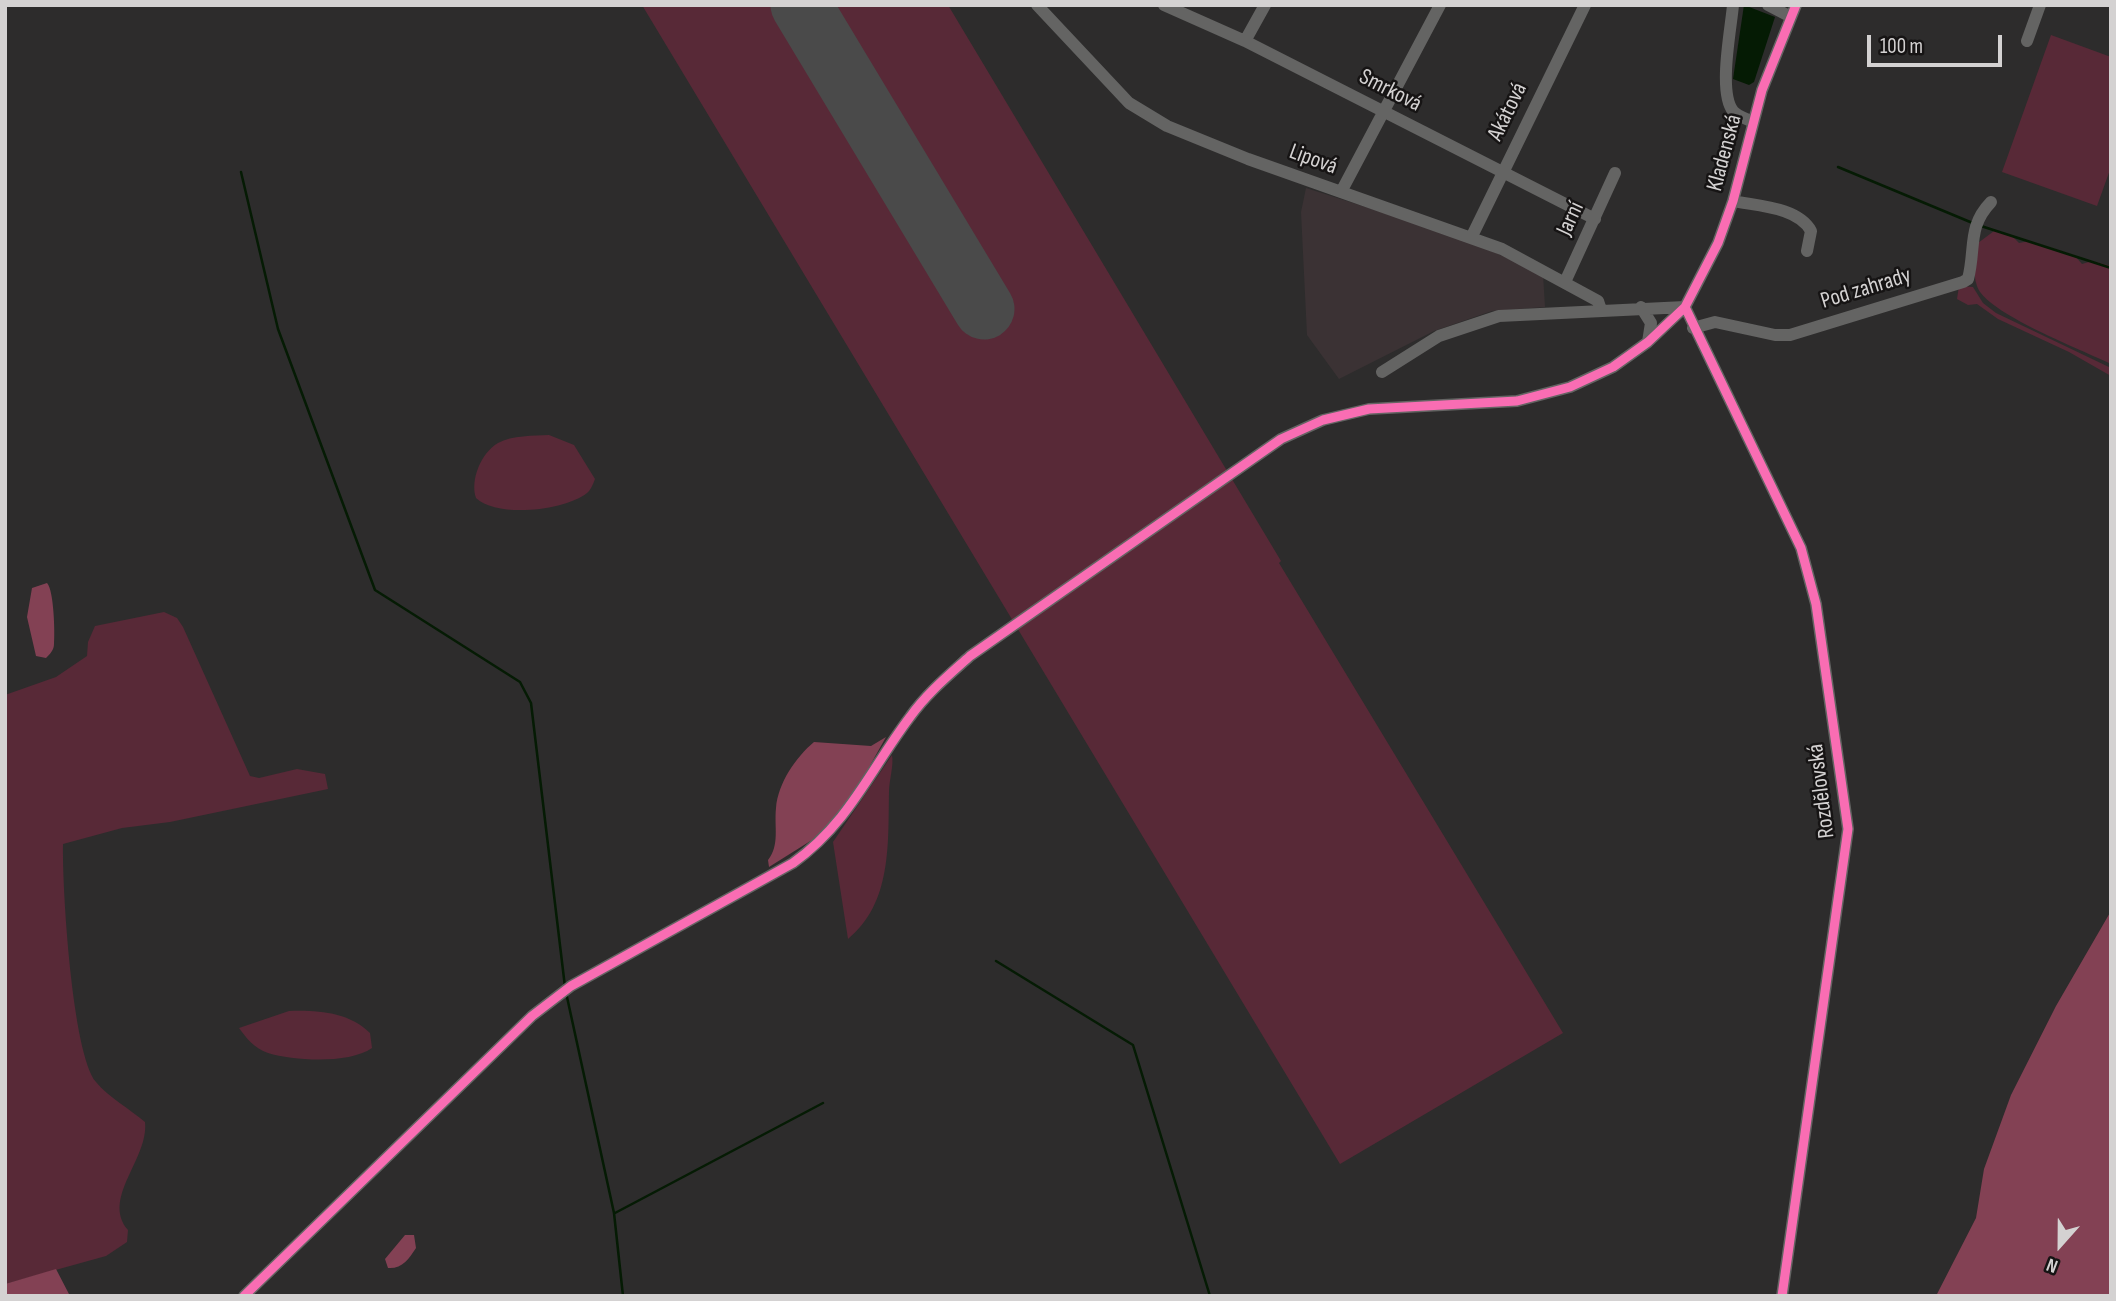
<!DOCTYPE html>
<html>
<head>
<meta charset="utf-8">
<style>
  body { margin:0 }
  #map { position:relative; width:2116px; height:1301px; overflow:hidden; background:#2d2c2c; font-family:"Sofia Sans Condensed",sans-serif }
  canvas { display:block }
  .frame { position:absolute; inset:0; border:7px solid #d4d2d2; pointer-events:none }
  .north { position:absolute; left:2025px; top:1210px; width:70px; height:70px; -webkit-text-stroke:5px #161414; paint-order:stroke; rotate:201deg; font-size:19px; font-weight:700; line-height:28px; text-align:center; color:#d4d2d2 }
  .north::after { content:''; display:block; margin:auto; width:24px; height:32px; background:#d4d2d2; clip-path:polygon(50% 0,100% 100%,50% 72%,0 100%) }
  .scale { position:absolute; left:1867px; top:35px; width:135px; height:32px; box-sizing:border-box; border:4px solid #d4d2d2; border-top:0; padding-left:9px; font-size:21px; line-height:24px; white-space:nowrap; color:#d4d2d2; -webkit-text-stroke:5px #161414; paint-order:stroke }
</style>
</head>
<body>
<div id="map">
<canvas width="2116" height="1301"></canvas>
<div class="frame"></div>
<div class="north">N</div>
<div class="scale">100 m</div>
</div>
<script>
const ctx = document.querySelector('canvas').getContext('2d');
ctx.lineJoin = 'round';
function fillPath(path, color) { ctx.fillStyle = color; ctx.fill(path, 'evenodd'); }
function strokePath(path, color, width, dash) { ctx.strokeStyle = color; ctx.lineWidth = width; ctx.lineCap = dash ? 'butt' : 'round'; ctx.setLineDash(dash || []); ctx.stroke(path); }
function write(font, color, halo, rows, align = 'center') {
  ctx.font = font + ' "Sofia Sans Condensed",sans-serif'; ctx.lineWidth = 5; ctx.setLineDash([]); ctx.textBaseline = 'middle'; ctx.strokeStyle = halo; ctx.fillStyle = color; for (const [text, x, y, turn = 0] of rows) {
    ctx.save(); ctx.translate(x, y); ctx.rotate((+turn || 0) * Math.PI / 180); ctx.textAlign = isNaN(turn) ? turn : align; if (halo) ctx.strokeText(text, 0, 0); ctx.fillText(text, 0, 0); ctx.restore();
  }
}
fillPath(new Path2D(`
  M1306 188 1460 237 1543 274 1545 307 1492 311 1434 331 1339 379 1307 335 1301 212Z`), '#3b3234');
fillPath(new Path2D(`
  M642 5H948L1281 561 1279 563 1563 1033 1340 1164Z
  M2051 35 2111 57V167L2097 206 2002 172Z
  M1994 231 2011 235 2019 243 2030 241 2074 255 2082 264 2092 261 2111 266V364C2083 350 1985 313 1977 286 1972 272 1976 256 1978 243Z
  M1959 286 1973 287 1983 303 1996 313 2111 368V376L2069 352 1998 319 1977 304 1968 305 1957 299Z
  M549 435 574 445 595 479C593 484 591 490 587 493 564 511 497 518 476 498 470 480 481 453 498 443 512 435 534 436 549 435Z
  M164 612 177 618 183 627 250 776 259 778 297 769 325 774 328 789 170 822 122 828 63 844C62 886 72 1053 96 1082 108 1097 130 1109 145 1122 149 1159 101 1198 128 1230L127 1242 106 1256 5 1284V695L56 677 87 656 88 642 95 626Z
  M892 755C894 765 889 781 889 792 888 844 892 903 848 939L833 842Z
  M289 1011C317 1010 349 1012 370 1033L372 1048C349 1064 295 1061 268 1053 254 1048 247 1039 239 1028Z`), '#582937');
fillPath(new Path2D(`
  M47 583C54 590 55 633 54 644 54 650 50 654 46 658L36 656 27 617 32 588Z
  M886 737 849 803 812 840 769 867 768 860C780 845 774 827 776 808 778 783 796 757 814 742L871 746Z
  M2111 911V1296H1936L1976 1218 1984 1169 2011 1095 2056 1006Z
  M405 1235H414L416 1248C409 1259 402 1269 388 1268L385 1259Z
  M56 1269 70 1296H5V1284Z`), '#834154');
fillPath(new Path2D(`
  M1744 5 1775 17 1754 82 1749 85 1733 79Z`), '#051b04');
strokePath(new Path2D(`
  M1838 167 1975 224
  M241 172 278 329 375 590 520 682 531 703 565 987
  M1981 226 2111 268
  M996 961 1133 1045 1210 1296
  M567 997 614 1213 623 1296
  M615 1213 823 1103`), '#051b04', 2.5);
strokePath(new Path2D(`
  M801 5 984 309`), '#4a4a4a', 61);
strokePath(new Path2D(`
  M1037 5 1129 103 1167 126 1248 159 1502 249 1598 301 1601 310
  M1164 5 1245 41 1595 219
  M1733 5C1731 29 1718 92 1733 111 1737 116 1747 119 1753 122
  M1768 5 1791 17
  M1245 41 1265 5
  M2027 41 2040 5
  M1341 192 1440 5
  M1733 201C1757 206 1798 207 1811 231L1807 251
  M1471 238 1585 5
  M1565 282 1615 173
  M1641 307 1651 323 1648 342
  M1685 307 1801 548 1816 604 1848 829 1782 1296
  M1693 328 1715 322 1775 335H1790L1963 282 1968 279C1976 248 1967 227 1991 202
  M1382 372 1439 336 1499 316 1685 307
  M244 1296 532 1016 571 986 793 863C849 823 870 770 910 717 927 693 949 675 970 656L1281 439 1323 420 1369 409 1517 401 1570 387 1613 367 1648 342 1685 307 1718 243 1733 201 1762 90 1796 5`), '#646463', 12);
strokePath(new Path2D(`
  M1685 307 1801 548 1816 604 1848 829 1782 1296
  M244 1296 532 1016 571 986 793 863C849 823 870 770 910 717 927 693 949 675 970 656L1281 439 1323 420 1369 409 1517 401 1570 387 1613 367 1648 342 1685 307 1718 243 1733 201 1762 90 1796 5`), '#f96db3', 9);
write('23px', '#d4d2d2', '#161414', [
  ["Smrková",1390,91,27],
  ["Akátová",1508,112,-64],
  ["Kladenská",1725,153,-75],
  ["Lipová",1313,160,20],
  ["Jarní",1571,219,-65],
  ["Pod zahrady",1866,289,-17],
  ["Rozdělovská",1822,791,-97]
]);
</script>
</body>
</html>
